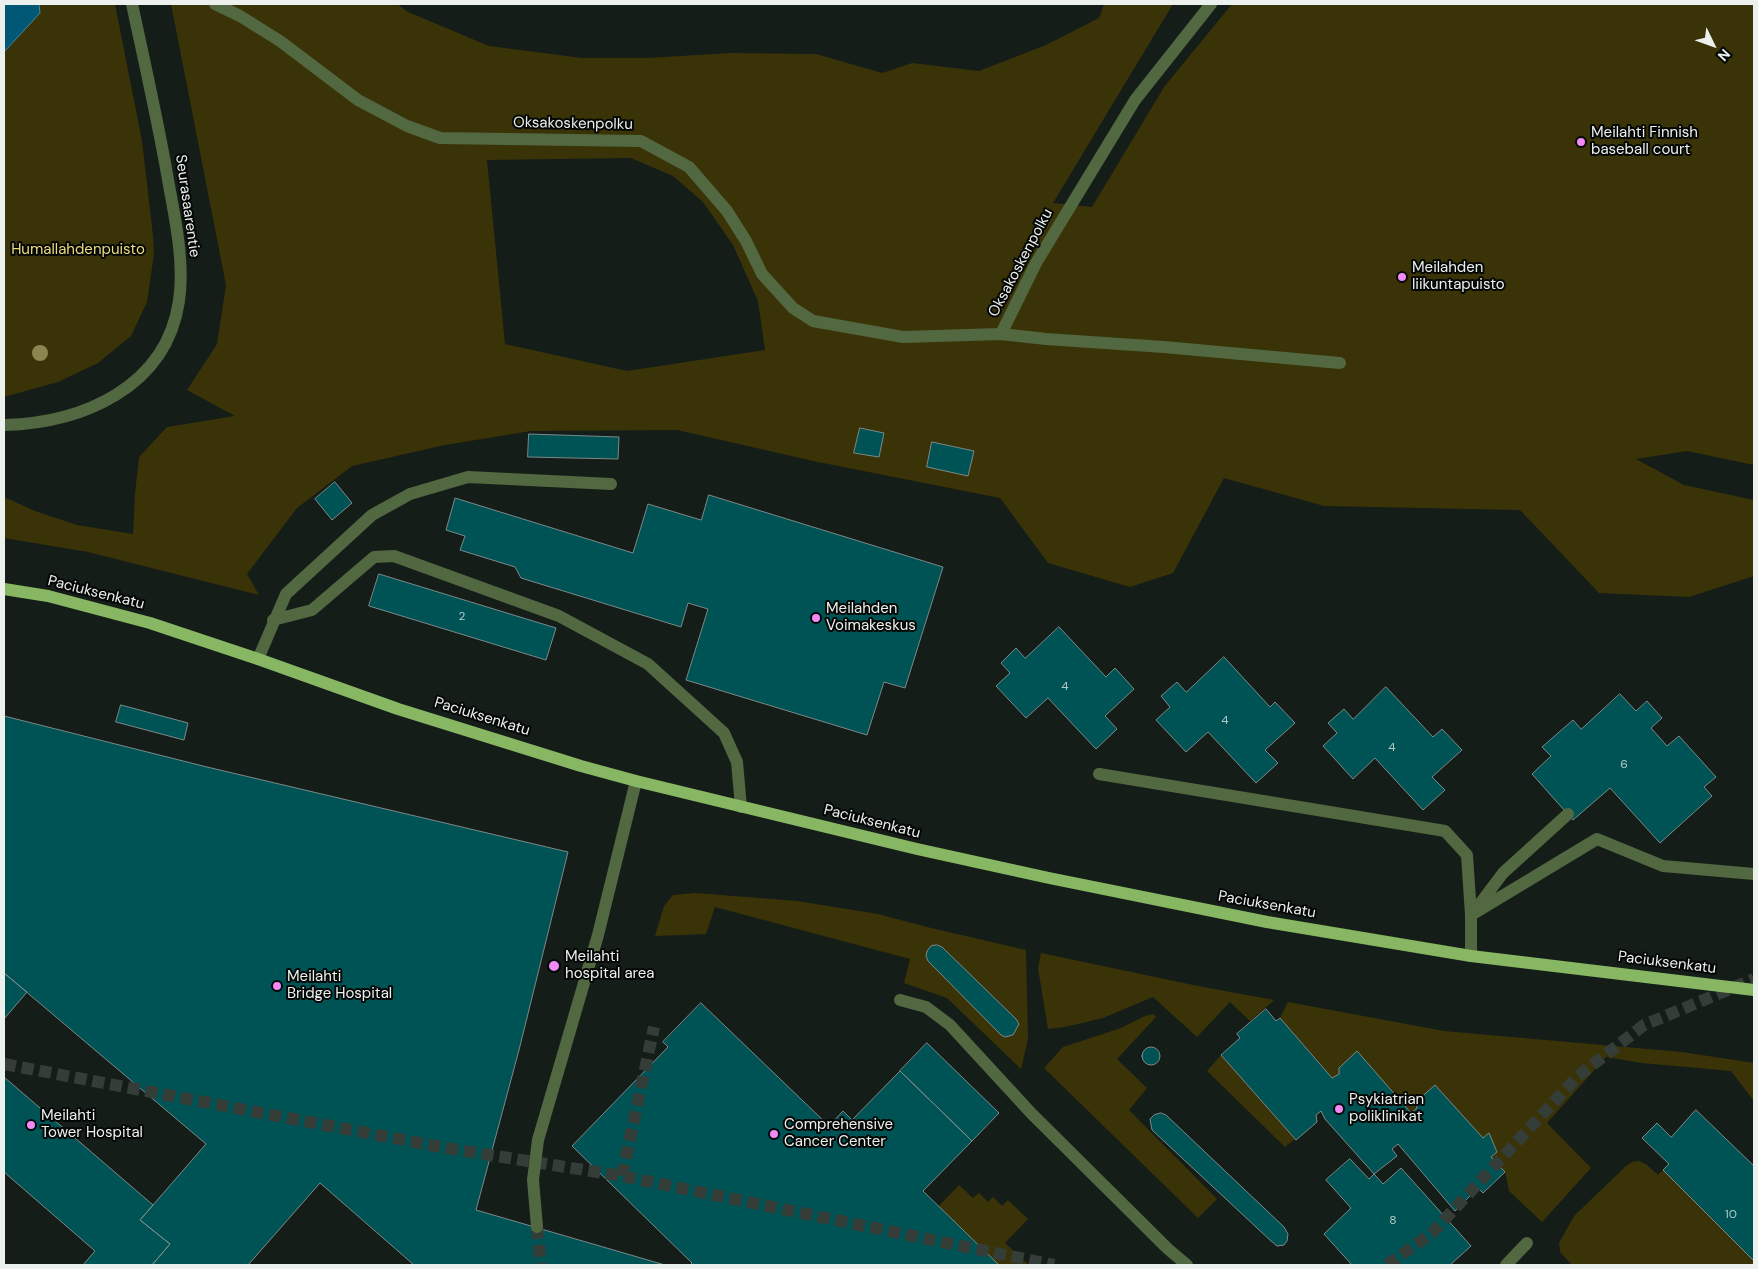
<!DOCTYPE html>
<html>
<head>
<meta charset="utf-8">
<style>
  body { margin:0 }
  #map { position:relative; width:1758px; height:1269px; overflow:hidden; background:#151d19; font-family:"DM Sans",sans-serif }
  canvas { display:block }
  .frame { position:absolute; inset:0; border:5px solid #ecf1ee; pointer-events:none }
  .north { position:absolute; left:1688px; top:20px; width:50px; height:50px; -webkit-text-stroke:4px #040705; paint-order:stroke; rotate:132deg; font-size:14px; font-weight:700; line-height:20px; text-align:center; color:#ecf1ee }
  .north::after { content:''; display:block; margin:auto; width:18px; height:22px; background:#ecf1ee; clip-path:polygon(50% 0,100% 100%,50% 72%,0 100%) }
</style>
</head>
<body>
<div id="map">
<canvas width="1758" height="1269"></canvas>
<div class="frame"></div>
<div class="north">N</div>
</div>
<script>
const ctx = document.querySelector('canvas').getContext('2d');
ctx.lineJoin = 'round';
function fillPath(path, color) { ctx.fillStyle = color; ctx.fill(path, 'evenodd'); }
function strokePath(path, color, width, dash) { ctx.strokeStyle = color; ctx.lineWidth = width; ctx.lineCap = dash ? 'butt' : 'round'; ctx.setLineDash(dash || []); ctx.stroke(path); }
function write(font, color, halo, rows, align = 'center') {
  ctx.font = font + ' "DM Sans",sans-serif'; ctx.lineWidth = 4; ctx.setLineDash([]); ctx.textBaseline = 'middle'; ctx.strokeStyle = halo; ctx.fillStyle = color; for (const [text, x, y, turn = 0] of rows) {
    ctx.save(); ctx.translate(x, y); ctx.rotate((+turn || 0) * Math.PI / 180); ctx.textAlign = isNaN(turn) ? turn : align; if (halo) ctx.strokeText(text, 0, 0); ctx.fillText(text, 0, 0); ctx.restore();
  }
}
fillPath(new Path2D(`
  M4 4H115L142 141 153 236 154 254 147 302 131 336 98 363 58 382 4 397Z
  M171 4H397L408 12 489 46 582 58H647L731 53 816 54 882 73 912 63 979 71 1046 45 1099 18 1104 4H1173L1053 203 1092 207 1164 87 1232 4H1754V465L1687 451 1636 459 1684 485 1754 500V576L1689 597 1599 593 1520 510 1324 506 1224 478 1173 573 1130 587 1048 563 1000 498 818 462 677 430 531 431 445 445 352 466 297 508 247 574 259 595 88 552 4 538V497L35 511 77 525 133 534 135 494 139 457 167 427 235 416 187 390 217 344 226 285ZM631 158 673 176 703 202 733 245 758 301 765 350 627 371 505 344 487 160Z
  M695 893 797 901 878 914 931 928 1026 950 1028 1039 1021 1069 947 998 904 983 910 959 715 907 706 934 655 936 664 906 673 895Z
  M1041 953 1198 986 1274 1000 1250 1021 1230 1002 1197 1037 1153 997 1103 1018 1065 1027 1048 1029 1038 968Z
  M1288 1002 1444 1031 1682 1052 1754 1063V1101L1731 1071 1642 1063 1606 1057 1547 1123 1591 1168 1542 1222 1509 1191 1505 1172 1491 1157 1497 1152 1489 1133 1483 1138 1417 1108 1411 1113 1357 1052 1339 1068V1074L1332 1078 1280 1018Z
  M1153 1014 1156 1017 1117 1059 1147 1088 1129 1110 1217 1199 1198 1218 1044 1068 1063 1047 1121 1028 1145 1016Z
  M1221 1055 1295 1139 1285 1147 1207 1071Z
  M1638 1161 1646 1164 1658 1175 1663 1170 1754 1261V1265H1572L1560 1252 1559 1243 1574 1216 1626 1166 1632 1162Z
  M959 1185 973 1198 979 1193 988 1202 993 1197 1002 1206 1008 1200 1028 1219 1005 1243 1029 1265H999L938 1207Z`), '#3a3307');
const water = new Path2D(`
  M4 4H39L40 13 4 52Z`);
fillPath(water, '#005876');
strokePath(water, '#47869a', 1);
const building = new Path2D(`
  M860 428 884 433 879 457 854 453Z
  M529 434 619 437 618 459 528 457Z
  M932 442 974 451 968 476 927 467Z
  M335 482 352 503 332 520 315 499Z
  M709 495 943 567 905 688 884 682 867 735 686 680 708 609 688 603 681 627 521 578 515 567 460 550 465 536 446 530 455 498 633 553 648 504 701 520Z
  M379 574 556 628 546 660 369 606Z
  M1059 627 1106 677 1115 668 1134 689 1105 716 1117 729 1096 749 1048 698 1026 718 996 686 1010 673 1001 663 1016 648 1025 658Z
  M1224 657 1270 707 1275 702 1295 723 1265 750 1278 763 1256 783 1208 732 1186 752 1156 720 1170 707 1161 696 1177 682 1186 692Z
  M1386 687 1433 737 1442 729 1462 750 1432 777 1445 790 1423 810 1375 758 1353 779 1323 746 1337 733 1328 723 1344 709 1353 719Z
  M1620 694 1636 711 1647 701 1662 718 1651 728 1667 746 1679 736 1716 777 1704 787 1712 796 1660 843 1610 788 1573 820 1532 774 1551 756 1542 747 1573 720 1581 729Z
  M121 705 188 723 184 740 116 722Z
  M4 716 207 767 568 852 519 1050 476 1210 665 1265H414L320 1183 248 1265H152L170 1244 140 1220 206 1144 4 973Z
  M937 945 942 947 1016 1019 1019 1024 1013 1035 1005 1037 1001 1035 928 961 926 956 927 951 931 946Z
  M4 973 27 992 4 1019Z
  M701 1003 829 1126 843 1111 852 1120 900 1071 972 1141 923 1191 999 1265H690L692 1263 572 1146 668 1047 663 1042Z
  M1266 1009 1276 1021 1280 1018 1332 1078 1339 1074V1068L1357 1051 1411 1113 1417 1108 1416 1102 1435 1085 1483 1138 1489 1133 1497 1152 1491 1157 1505 1172 1483 1193 1478 1188 1455 1211 1398 1144 1392 1149 1397 1156 1374 1174 1325 1119 1321 1111 1316 1115 1317 1122 1296 1140 1221 1055 1240 1038 1237 1034Z
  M927 1043 999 1113 972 1141 900 1071Z
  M1142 1056a9 9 0 1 1 18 0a9 9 0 1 1-18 0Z
  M4 1077 153 1205 140 1220 170 1244 152 1265H83L95 1251 4 1172Z
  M1696 1110 1754 1166V1261L1663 1170 1669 1164 1642 1138 1657 1123 1671 1137Z
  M1161 1113 1166 1115 1284 1227 1288 1234 1287 1241 1284 1245 1277 1246 1271 1241 1152 1130 1150 1119 1154 1115Z
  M1350 1159 1369 1179 1374 1174 1383 1184 1401 1168 1471 1246 1450 1265H1352L1324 1234 1351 1208 1326 1180Z`);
fillPath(building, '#005354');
strokePath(building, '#7d8989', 1);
strokePath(new Path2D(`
  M4 1064 446 1148 622 1176 1054 1265
  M622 1176 654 1027
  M537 1227 541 1265
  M1387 1265 1432 1233 1578 1076 1644 1025 1754 979`), '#353d39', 12, [12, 6]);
strokePath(new Path2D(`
  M215 4 240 16 280 41 358 100 407 126 440 138 641 141 689 167 727 211 746 241 762 274 793 308 813 321 903 337 1001 334 1046 339 1164 347 1340 363
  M1001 334 1036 263 1135 100 1211 4
  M4 425C82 423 166 388 179 301 185 259 174 215 167 174 157 117 144 60 132 4
  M273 620 312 610 374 557 394 556 559 616 648 664 724 733 737 762 741 807
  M258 659 286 594 372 515 410 494 468 477 611 484
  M1099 774 1445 831 1467 855 1471 915V956
  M1476 909 1503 873 1568 814
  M1471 915 1597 839 1663 866 1754 874
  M900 1000 926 1007 950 1025 1031 1113 1168 1249 1187 1265
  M537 1227 533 1180 538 1140 598 935 636 781
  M1506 1265 1527 1243`), '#526841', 12);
strokePath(new Path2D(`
  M4 589 48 596 150 623 258 659 398 709 581 766 636 781 917 849 1049 878 1267 922 1471 956 1754 990`), '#88b763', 12);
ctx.fillStyle = '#8b8651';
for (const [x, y] of [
  [40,353]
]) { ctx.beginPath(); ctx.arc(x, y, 8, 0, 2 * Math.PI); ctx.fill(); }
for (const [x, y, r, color] of [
  [1581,142,5,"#f18af4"],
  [1402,277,5,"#f18af4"],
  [816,618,5,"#f18af4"],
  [554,966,6,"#f18af4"],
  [277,986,5,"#f18af4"],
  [1339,1109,5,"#f18af4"],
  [31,1125,5,"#f18af4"],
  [774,1134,5,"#f18af4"]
]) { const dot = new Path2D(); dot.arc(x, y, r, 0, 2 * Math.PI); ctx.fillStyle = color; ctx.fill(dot); strokePath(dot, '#040705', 2); }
write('12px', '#b1cac8', null, [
  ["2",462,617],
  ["4",1065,687],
  ["4",1225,721],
  ["4",1392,748],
  ["6",1624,765],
  ["10",1731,1215],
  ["8",1393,1221]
]);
write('15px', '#ecf1ee', '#040705', [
  ["Oksakoskenpolku",573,124,1],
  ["Seurasaarentie",187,206,82],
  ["Oksakoskenpolku",1021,263,-62],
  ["Paciuksenkatu",96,593,14],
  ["Paciuksenkatu",482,717,17],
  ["Paciuksenkatu",872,822,14],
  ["Paciuksenkatu",1267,905,10],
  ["Paciuksenkatu",1667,963,7]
]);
write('15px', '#ecf1ee', '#040705', [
  ["Meilahti Finnish",1591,133],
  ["baseball court",1591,150],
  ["Meilahden",1412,268],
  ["liikuntapuisto",1412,285],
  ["Meilahden",826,609],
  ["Voimakeskus",826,626],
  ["Meilahti",565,957],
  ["hospital area",565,974],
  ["Meilahti",287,977],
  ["Bridge Hospital",287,994],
  ["Psykiatrian",1349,1100],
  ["poliklinikat",1349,1117],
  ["Meilahti",41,1116],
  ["Tower Hospital",41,1133],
  ["Comprehensive",784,1125],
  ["Cancer Center",784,1142]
], 'left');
write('15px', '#ebdb7e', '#040705', [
  ["Humallahdenpuisto",78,250]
]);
</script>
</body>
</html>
